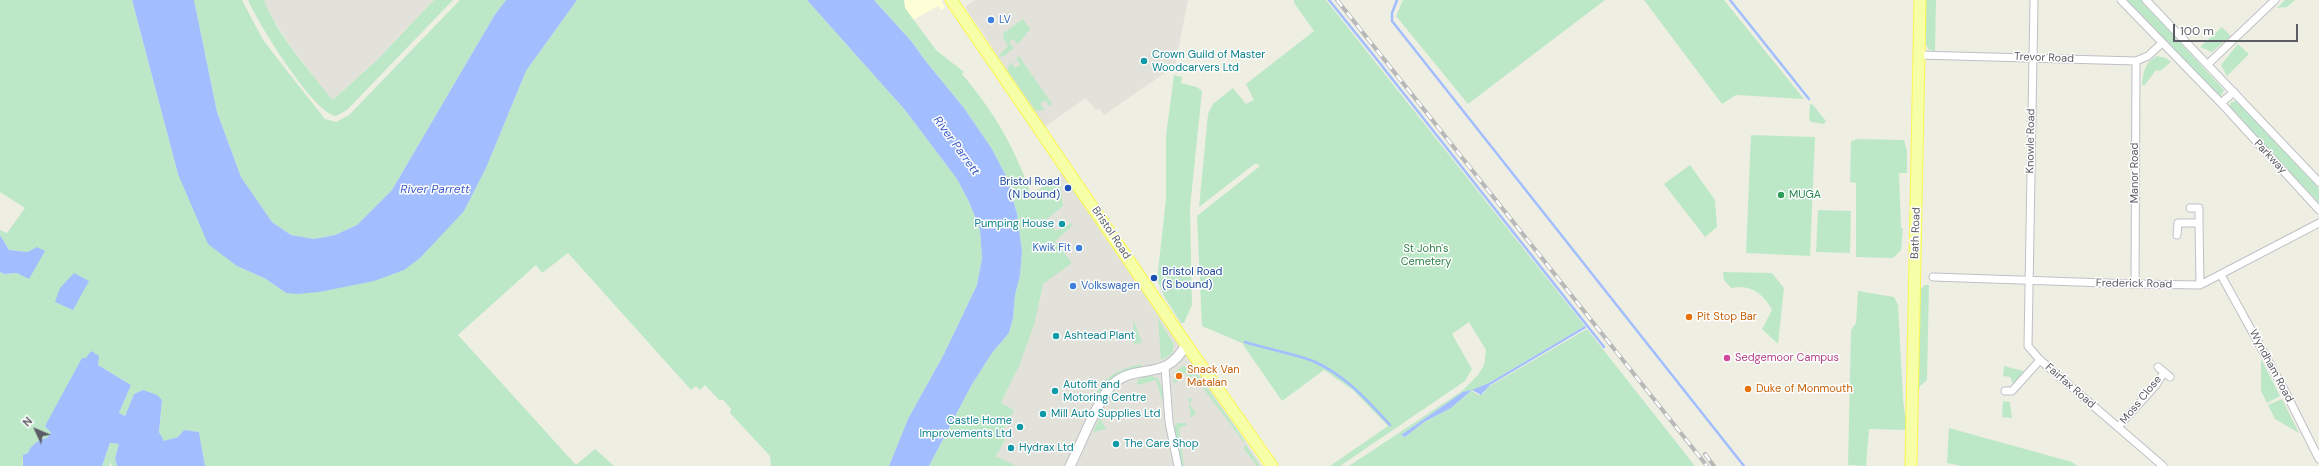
<!DOCTYPE html>
<html>
<head>
<meta charset="utf-8">
<style>
  body { margin:0 }
  #map { position:relative; width:2319px; height:466px; overflow:hidden; background:#eeefe2; font-family:"DM Sans",sans-serif }
  canvas { display:block }
  .north { position:absolute; left:16px; top:410px; width:40px; height:40px; -webkit-text-stroke:3px #fff; paint-order:stroke; rotate:314deg; font-size:11px; font-weight:700; line-height:16px; text-align:center; color:#5b5c64 }
  .north::after { content:''; display:block; margin:auto; width:14px; height:18px; background:#5b5c64; clip-path:polygon(50% 0,100% 100%,50% 72%,0 100%) }
  .scale { position:absolute; left:2173px; top:24px; width:125px; height:18px; box-sizing:border-box; border:2px solid #5b5c64; border-top:0; padding-left:5px; font-size:12px; line-height:14px; white-space:nowrap; color:#5b5c64; -webkit-text-stroke:3px #fff; paint-order:stroke }
</style>
</head>
<body>
<div id="map">
<canvas width="2319" height="466"></canvas>
<div class="north">N</div>
<div class="scale">100 m</div>
</div>
<script>
const ctx = document.querySelector('canvas').getContext('2d');
ctx.lineJoin = 'round';
function fillPath(path, color) { ctx.fillStyle = color; ctx.fill(path, 'evenodd'); }
function strokePath(path, color, width, dash) { ctx.strokeStyle = color; ctx.lineWidth = width; ctx.lineCap = dash ? 'butt' : 'round'; ctx.setLineDash(dash || []); ctx.stroke(path); }
function write(font, color, halo, rows, align = 'center') {
  ctx.font = font + ' "DM Sans",sans-serif'; ctx.lineWidth = 3; ctx.setLineDash([]); ctx.textBaseline = 'middle'; ctx.strokeStyle = halo; ctx.fillStyle = color; for (const [text, x, y, turn = 0] of rows) {
    ctx.save(); ctx.translate(x, y); ctx.rotate((+turn || 0) * Math.PI / 180); ctx.textAlign = isNaN(turn) ? turn : align; if (halo) ctx.strokeText(text, 0, 0); ctx.fillText(text, 0, 0); ctx.restore();
  }
}
fillPath(new Path2D(`
  M904 0H941L945 7 941 10 938 6 913 20 905 8Z`), '#feffd7');
fillPath(new Path2D(`
  M264 0H434L377 60 334 99 330 98 292 48 269 13Z
  M975 0H1188L1175 66 1104 115 1099 108 1096 110 1086 98 1040 130 987 53 993 48 965 7Z
  M1063 172 1196 368 1262 466H969L1013 379 1039 304 1043 284 1031 195Z`), '#e2e2da');
fillPath(new Path2D(`
  M0 0H132L178 174 237 266 266 279 286 293 464 211 486 168 526 71 577 0H807L905 110 957 179 969 202 980 229 982 258 977 285 944 354 908 419 889 466H771L770 456 730 413 731 409 723 400H719L705 385 700 390 696 386 691 390 568 253 542 273 536 265 458 335 576 465 595 449 614 466H205L199 432 184 430 178 437 164 442 159 432 162 400 143 390 134 394 125 416 119 413 131 385 98 365 65 391 45 426 51 433 47 438C33 440 29 452 22 462L23 466H0V272L4 274 17 273 28 252 9 250 0 235V230L7 233 25 208 0 192Z
  M194 0H242L263 40 295 81 325 119 336 122 349 115 460 0H506L494 16 392 190 357 225 335 235 314 239 291 235 272 222 241 177 217 112Z
  M248 0H264C278 36 307 67 330 97L334 99 377 60 434 0H453L347 110 336 116C314 114 257 22 248 0Z
  M874 0H904L905 8 936 50 964 72 962 74C994 112 1015 147 1031 195L1059 175 1063 206 1047 219 1049 225H1052L1055 231 1072 223 1073 225 1055 241 1072 263 1043 284 1035 322 1019 366 1001 403 1014 410 1002 433 1007 436 995 458 998 457 1016 466H929L971 386 992 353 1009 333 1013 318 1015 295 1020 276 1022 251 1017 214 1007 178 992 149 964 108 924 59 912 42Z
  M1294 0H1326L1585 326 1489 383 1472 391 1478 395 1483 394 1488 387 1587 329 1695 466H1349L1462 391 1478 375 1484 365 1486 350 1469 322 1452 334 1472 369 1465 381 1340 466H1330L1388 426 1353 390 1324 370 1282 401 1242 343 1202 326 1197 216 1260 166 1256 163 1199 207 1208 114 1213 104 1233 88 1246 104 1254 100 1246 84 1314 31 1294 3ZM1471 391 1451 408 1424 422 1405 437 1401 435 1463 392Z
  M1403 0H1605L1468 104 1396 16Z
  M1644 0H1724L1804 99 1736 95 1722 104Z
  M1925 0H1936L1935 51 1928 49 1926 44Z
  M2127 0H2141L2224 90 2221 96 2216 94Z
  M2285 0H2295L2287 7 2277 8Z
  M1023 19 1030 29 1018 44 1012 39 1009 43 1014 48 1004 56 998 57 1008 46 1003 38 1004 33Z
  M2222 27 2231 36 2212 52 2200 47Z
  M2238 44 2249 54 2227 76 2221 65Z
  M1019 56 1052 104 1050 106 1045 100 1040 104 1045 110 1036 111 1007 70 1011 62 1015 68 1020 65 1016 58Z
  M2157 56 2166 58 2171 62 2160 71 2156 70 2145 85H2142C2143 72 2145 62 2157 56Z
  M1174 75 1182 77 1181 83 1197 87 1202 91 1190 208 1192 305 1184 323H1181L1165 298 1157 280 1166 199V136Z
  M2237 101 2319 188V203L2229 108 2231 102Z
  M1810 104 1813 105 1826 121 1824 124 1811 122 1809 119Z
  M1751 135 1815 137 1810 256 1746 253Z
  M1858 139 1904 140 1907 151V173H1899L1901 228H1903L1901 250 1893 258 1856 257V183L1850 182 1851 141Z
  M1690 165 1715 200 1717 227 1705 237 1664 184Z
  M1818 210 1851 211 1850 253 1816 252Z
  M1723 272 1772 273 1784 288 1778 344 1762 329 1772 310C1763 293 1750 284 1731 288L1724 280Z
  M1925 285H1929L1927 380 1920 386 1917 397 1918 291Z
  M1858 291 1894 297 1898 305 1903 399 1907 430 1869 429 1866 466 1848 465 1851 330 1856 323Z
  M1158 318 1174 345 1172 354 1161 360Z
  M1133 321 1135 323 1142 343 1134 344Z
  M2261 359 2280 396 2267 403 2261 391Z
  M1141 364V368L1114 376 1101 392 1096 394C1107 374 1120 369 1141 364Z
  M1183 366 1195 371 1245 441H1243L1193 375 1189 378 1186 373 1178 375 1179 381 1173 383 1176 371Z
  M2004 366 2027 372 2013 384 2010 377 2003 376Z
  M1151 376 1158 379C1162 387 1164 394 1163 403L1156 380 1138 385 1137 383 1138 379Z
  M1188 397 1193 400 1189 403 1196 413 1191 418Z
  M2282 399 2299 433 2275 419 2268 405Z
  M2003 401 2010 402 2012 418 2002 417Z
  M1100 418 1106 429 1093 432Z
  M1178 423H1186L1187 425 1179 428 1184 466H1182L1174 427Z
  M1949 428 2072 462 2077 466H1962L1947 463Z
  M110 443 119 444 115 458 117 465 125 466H112L110 462 109 466H102Z
  M1246 445 1260 466H1257L1243 448Z`), '#bde8c8');
fillPath(new Path2D(`
  M132 0H194L217 112 241 177 272 222 291 235 314 239 335 235 357 225 392 190 494 16 506 0H577L526 71 486 168 464 211 451 225 420 258 404 270 374 281 319 292 298 294 286 293 266 279 237 266 208 244 178 174Z
  M807 0H874L912 42 924 59 964 108 992 149 1007 178 1017 214 1022 251 1020 276 1015 295 1013 318 1009 333 992 353 971 386 929 466H889L908 419 944 354 977 285 982 258 980 229 969 202 957 179 905 110Z
  M0 235 9 250 28 252 37 247 45 251 29 279 17 273 4 274 0 272Z
  M74 273 89 281 73 310 55 302 60 288Z
  M1585 326 1586 328 1490 385 1481 395 1472 390 1451 408 1424 422 1405 437 1401 435 1463 392 1472 390 1489 383Z
  M91 351 99 356 98 365 131 385 119 413 125 416 134 394 143 390 157 395 162 400 159 432 164 441 178 437 184 430 199 432 205 466H117L115 458 119 444 110 443 102 466H23V455L28 453C30 446 39 439 47 438L51 433 45 426 82 358H86Z`), '#a2beff');
strokePath(new Path2D(`
  M1329 0 1383 67
  M1397 0 1392 13V21L1744 466
  M1730 0 1809 99
  M1382 66 1604 347
  M1245 342C1267 349 1291 353 1313 361 1345 375 1367 400 1390 425`), '#a2beff', 2.5);
const minor = new Path2D(`
  M2034 0 2028 346 2040 360 2163 466
  M2121 0 2221 103 2319 210
  M2146 0 2319 182
  M1919 55 2136 61 2148 56 2162 43
  M2208 64 2275 0
  M2221 103 2234 92
  M2199 223 2200 285
  M2177 235 2178 223H2199V208H2190
  M2221 275 2287 395 2319 459
  M1933 277 2135 284 2200 285 2319 223
  M2135 284 2136 61
  M1165 367 1169 422 1178 466
  M2158 367 2170 377
  M2005 391H2012L2040 360
  M2118 427 2156 385 2164 372`);
const tertiary = new Path2D(`
  M1070 466C1080 446 1099 397 1113 384 1136 362 1167 383 1186 344`);
const primary = new Path2D(`
  M951 0 1186 344 1272 466
  M1911 466 1920 0`);
strokePath(minor, '#bfc0c7', 9);
strokePath(tertiary, '#bfc0c7', 11);
strokePath(primary, '#faf650', 13);
strokePath(minor, '#fff', 7);
strokePath(tertiary, '#fff', 9);
strokePath(primary, '#f6ffa7', 11);
const rail = new Path2D(`
  M1337 0 1707 466
  M1705 454 1714 466`);
strokePath(rail, '#b8b8b9', 4);
strokePath(rail, '#fff', 2.5, [8]);
for (const [x, y, r, color] of [
  [991,20,4,"#3f7fe0"],
  [1144,61,4,"#0f9aa8"],
  [1068,188,4,"#1a4fb4"],
  [1781,195,4,"#2e9e5b"],
  [1062,224,4,"#0f9aa8"],
  [1079,248,4,"#3f7fe0"],
  [1154,278,4,"#1a4fb4"],
  [1073,286,4,"#3f7fe0"],
  [1689,317,4,"#e8710a"],
  [1056,336,4,"#0f9aa8"],
  [1727,358,4,"#d1479c"],
  [1179,376,4,"#e8710a"],
  [1748,389,4,"#e8710a"],
  [1055,391,4,"#0f9aa8"],
  [1043,414,4,"#0f9aa8"],
  [1020,427,4,"#0f9aa8"],
  [1116,444,4,"#0f9aa8"],
  [1011,448,4,"#0f9aa8"]
]) { const dot = new Path2D(); dot.arc(x, y, r, 0, 2 * Math.PI); ctx.fillStyle = color; ctx.fill(dot); strokePath(dot, '#fff', 1.5); }
write('11px', '#366cbe', '#fff', [
  ["LV",999,20],
  ["Kwik Fit",1071,248,"right"],
  ["Volkswagen",1081,286]
], 'left');
write('11px', '#0d838f', '#fff', [
  ["Crown Guild of Master",1152,55],
  ["Woodcarvers Ltd",1152,68],
  ["Pumping House",1054,224,"right"],
  ["Ashtead Plant",1064,336],
  ["Autofit and",1063,385],
  ["Motoring Centre",1063,398],
  ["Mill Auto Supplies Ltd",1051,414],
  ["Castle Home",1012,421,"right"],
  ["Improvements Ltd",1012,434,"right"],
  ["The Care Shop",1124,444],
  ["Hydrax Ltd",1019,448]
], 'left');
write('11px', '#5b5c64', '#fff', [
  ["Trevor Road",2044,58,2],
  ["Knowle Road",2031,141,-89],
  ["Parkway",2270,157,47],
  ["Manor Road",2135,173,-90],
  ["Bristol Road",1111,233,56],
  ["Bath Road",1916,233,-88],
  ["Frederick Road",2134,284,1],
  ["Wyndham Road",2271,366,62],
  ["Fairfax Road",2070,386,41],
  ["Moss Close",2141,400,-51]
]);
write('11px', '#164399', '#fff', [
  ["Bristol Road",1060,182],
  ["(N bound)",1060,195],
  ["Bristol Road",1162,272,"left"],
  ["(S bound)",1162,285,"left"]
], 'right');
write('11px', '#27864d', '#fff', [
  ["MUGA",1789,195]
], 'left');
write('11px', '#2e8147', '#fff', [
  ["St John's",1426,249],
  ["Cemetery",1426,262]
]);
write('11px', '#c56008', '#fff', [
  ["Pit Stop Bar",1697,317],
  ["Snack Van",1187,370],
  ["Matalan",1187,383],
  ["Duke of Monmouth",1756,389]
], 'left');
write('11px', '#b23c85', '#fff', [
  ["Sedgemoor Campus",1735,358]
], 'left');
write('italic 12px', '#3d5dca', '#fff', [
  ["River Parrett",956,146,54],
  ["River Parrett",435,190]
]);
</script>
</body>
</html>
